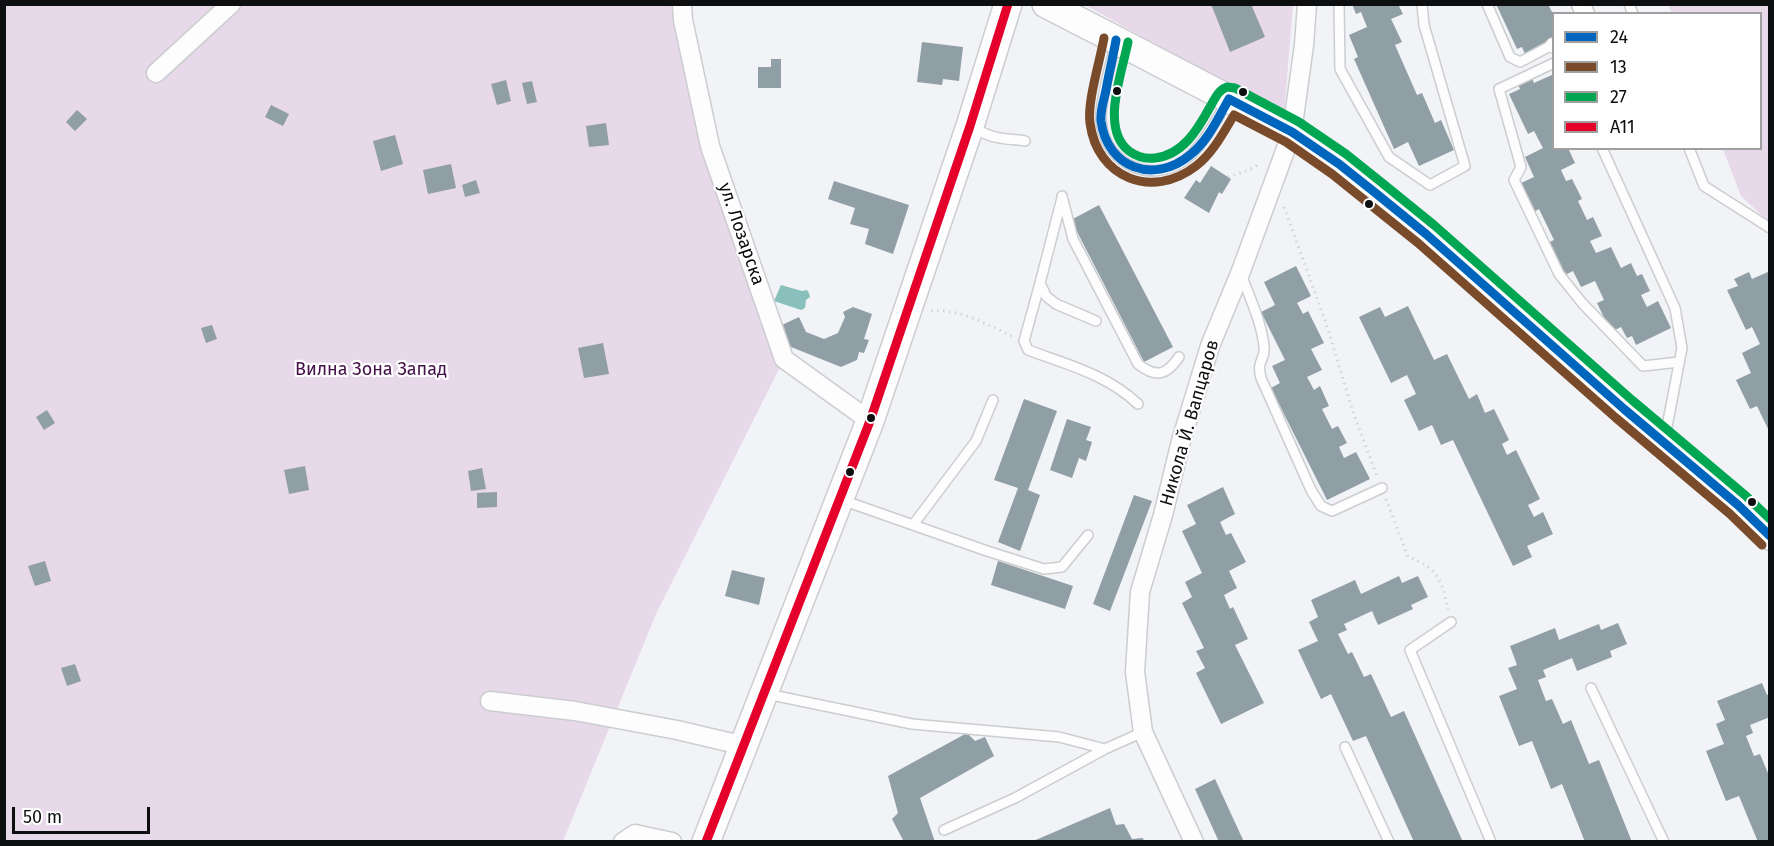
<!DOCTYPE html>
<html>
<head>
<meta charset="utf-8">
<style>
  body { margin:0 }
  #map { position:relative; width:1774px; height:846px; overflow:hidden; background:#f1f3f6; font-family:"Fira Sans",sans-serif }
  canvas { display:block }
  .frame { position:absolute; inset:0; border:6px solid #0c0e10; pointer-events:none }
  .legend { position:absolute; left:1552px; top:12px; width:210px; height:138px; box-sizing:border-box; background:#fff; border:2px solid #9e9f9f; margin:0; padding:8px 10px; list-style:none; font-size:18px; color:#0c0e10 }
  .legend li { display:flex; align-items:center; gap:12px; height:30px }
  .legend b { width:30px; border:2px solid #9e9f9f }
  .scale { position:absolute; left:12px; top:807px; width:138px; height:27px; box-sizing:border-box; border:3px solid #0c0e10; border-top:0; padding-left:8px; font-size:18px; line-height:21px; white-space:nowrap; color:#0c0e10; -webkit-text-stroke:4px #fff; paint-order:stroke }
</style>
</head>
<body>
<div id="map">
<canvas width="1774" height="846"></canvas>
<div class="frame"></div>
<ul class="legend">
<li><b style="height:8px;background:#0065bd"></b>24</li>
<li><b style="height:8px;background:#7a4b2a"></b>13</li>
<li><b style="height:8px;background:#00a651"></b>27</li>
<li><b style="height:8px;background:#e4002b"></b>А11</li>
</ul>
<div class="scale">50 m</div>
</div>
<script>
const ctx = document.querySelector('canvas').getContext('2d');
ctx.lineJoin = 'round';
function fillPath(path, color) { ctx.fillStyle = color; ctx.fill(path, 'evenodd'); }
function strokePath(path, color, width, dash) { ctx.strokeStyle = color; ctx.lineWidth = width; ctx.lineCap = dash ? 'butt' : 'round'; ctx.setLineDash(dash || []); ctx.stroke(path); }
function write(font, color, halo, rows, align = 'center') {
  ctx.font = font + ' "Fira Sans",sans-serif'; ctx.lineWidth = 4.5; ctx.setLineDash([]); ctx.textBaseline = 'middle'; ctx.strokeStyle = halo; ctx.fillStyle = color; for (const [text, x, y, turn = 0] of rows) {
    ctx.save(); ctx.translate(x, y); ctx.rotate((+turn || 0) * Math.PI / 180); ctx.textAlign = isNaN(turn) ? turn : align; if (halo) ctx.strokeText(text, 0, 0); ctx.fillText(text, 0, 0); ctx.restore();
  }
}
fillPath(new Path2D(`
  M5 5H681L710 146 784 359 656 614 563 841 5 842Z
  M1085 5H1293L1284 115Z
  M1668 5H1769V222L1741 196 1723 149 1760 148V14L1672 13Z`), '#e7d8ea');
fillPath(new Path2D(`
  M781 285 802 291 807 290 809 293 810 297 806 300 805 308 801 310 774 301Z`), '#89c0bb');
fillPath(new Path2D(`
  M1211 4H1251L1265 37 1230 52Z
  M1352 4H1398L1403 14 1391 19 1402 42 1395 45 1417 95 1422 93 1435 123 1441 120 1454 150 1419 166 1408 142 1394 149 1354 59 1358 57 1349 35 1367 27 1361 12 1356 14Z
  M1496 4H1548L1554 16V40L1525 54 1522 47 1517 49Z
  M922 42 963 47 959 81 943 79 942 85 917 82Z
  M771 59H781V88H758V67H771Z
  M1554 74V148H1568L1575 163 1561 170 1566 181 1572 179 1582 199 1578 201 1587 220 1593 217 1602 236 1590 241 1596 253 1611 247 1621 268 1631 263 1637 276 1642 274 1650 291 1641 295 1647 307 1658 301 1671 328 1636 345 1632 336 1627 338 1621 327 1611 332 1597 303 1604 300 1595 281 1581 287 1573 271 1563 276 1547 243 1554 240 1539 209 1532 213 1519 184 1534 177 1525 157 1543 148 1534 131 1528 134 1509 94 1520 89 1517 82 1531 76 1534 83Z
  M506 80 511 101 497 105 491 84Z
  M532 81 537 102 527 104 522 83Z
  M271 105 289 114 283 126 265 117Z
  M77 110 87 119 75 131 66 122Z
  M606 123 609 145 589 147 586 126Z
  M395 135 403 164 381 171 373 141Z
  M451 164 456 188 428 194 423 170Z
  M1211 166 1231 179 1222 194 1219 192 1209 213 1184 198 1196 180 1200 183Z
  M476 180 480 193 465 197 462 185Z
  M834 181 909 205 893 254 865 244 869 229 850 224 855 208 828 199Z
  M1099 205 1173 347 1144 362 1071 220Z
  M1296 266 1311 296 1297 303 1303 314 1308 311 1324 343 1311 349 1322 370 1307 377 1314 390 1320 386 1329 406 1322 409 1332 429 1338 426 1347 443 1339 447 1344 458 1356 452 1370 479 1327 500 1271 388 1280 383 1272 366 1285 360 1261 312 1275 305 1264 282Z
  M1770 271V433L1757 406 1750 409 1736 380 1751 373 1742 353 1760 344 1752 327 1746 330 1727 290 1738 286 1734 279 1749 272 1752 279Z
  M1408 306 1434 360 1447 354 1469 399 1477 394 1485 413 1494 409 1509 440 1502 444 1507 455 1516 450 1540 499 1528 505 1534 517 1543 512 1553 534 1527 546 1532 557 1513 566 1453 440 1441 445 1432 425 1419 431 1404 400 1416 394 1407 375 1391 383 1359 317 1380 307 1385 317Z
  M853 307 872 314 864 339 869 340 864 353 859 352 857 360 841 367 791 347 782 325 799 317 806 332 824 339 838 333 845 317 843 312Z
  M212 325 217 339 206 343 201 328Z
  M603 343 609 374 584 378 578 348Z
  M1024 399 1057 411 1028 490 1040 495 1020 551 998 542 1018 488 994 480Z
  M47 410 55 423 44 430 36 417Z
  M1067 419 1091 427 1086 440 1092 442 1086 461 1079 458 1072 478 1050 470Z
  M305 466 309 490 289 494 284 470Z
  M482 468 486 489 471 491 468 471Z
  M1223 487 1235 514 1220 522 1226 535 1231 533 1246 562 1229 571 1237 588 1224 595 1230 609 1233 607 1248 639 1235 645 1264 703 1221 724 1196 673 1205 668 1196 651 1204 648 1182 603 1192 597 1185 582 1202 573 1182 531 1196 524 1187 505Z
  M497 492V507L477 508V493Z
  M1134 495 1152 501 1110 611 1093 604Z
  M45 561 51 581 35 586 28 566Z
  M998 561 1073 586 1065 609 991 585Z
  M732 570 765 578 759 605 725 596Z
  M1399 576 1402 583 1418 576 1428 597 1411 605 1413 609 1378 625 1372 611 1344 624 1347 630 1338 634 1348 654 1352 652 1364 677 1371 674 1391 717 1404 711 1463 842H1414L1366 736 1353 741 1331 694 1321 699 1298 650 1318 641 1309 622 1318 617 1311 600 1355 580 1361 594Z
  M1618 623 1627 644 1610 651 1612 657 1577 671 1572 658 1543 670 1546 677 1538 680 1546 701 1552 699 1563 724 1571 720 1589 764 1599 760 1632 842H1585L1562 784 1551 789 1532 741 1519 746 1499 696 1517 689 1508 668 1517 665 1510 646 1555 628 1559 640 1599 624 1601 630Z
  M75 664 81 681 67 686 61 668Z
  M1762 683 1767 695 1770 694V717L1750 725 1753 733 1746 736 1754 756 1760 754 1770 778V840L1758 842 1739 796 1726 801 1706 751 1724 744 1716 724 1725 720 1717 701Z
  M967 733 975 741 985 737 994 756 920 798 935 842H904L892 819 898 813 888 776Z
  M1215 779 1244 842H1219L1195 789Z
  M1110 808 1116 825 1124 824 1132 839 1143 838 1144 842H1031Z`), '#909fa5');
const service = new Path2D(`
  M1339 4 1340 69 1389 157 1430 185 1465 166 1424 25 1422 4
  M1487 4 1510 57 1520 62 1554 44
  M1629 4 1633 14
  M1116 42C1111 64 1102 93 1101 114 1099 160 1148 187 1185 160 1204 145 1215 121 1228 101
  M1554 63 1499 89 1521 167 1514 180 1559 274 1583 304 1643 366 1679 362
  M972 127C981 132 990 137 1000 138 1009 140 1016 139 1025 141
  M1602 148 1675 308 1682 348 1665 437
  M1689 148 1704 186 1770 228
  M1062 196 1073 239 1138 364C1156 378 1166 376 1179 357
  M1062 198 1040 283 1046 296 1056 304 1096 321
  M1241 274C1249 296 1262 323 1264 347 1266 359 1256 360 1261 378L1311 490 1321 506 1332 511 1382 488
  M1040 283 1024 341 1028 350C1068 365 1106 374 1138 404
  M842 500 987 551 1044 569 1062 567 1088 535
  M913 525 976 441 993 400
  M1451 622 1410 650 1491 842
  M1591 688 1664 842
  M767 694 912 724 1059 737 1105 749 1143 732
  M1345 747 1389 842
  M944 830 1015 798 1105 749`);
const pedestrian = new Path2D(`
  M1553 45 1554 46`);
const minor = new Path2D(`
  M682 4 683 20 710 146 784 359 870 421
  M1581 4 1585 14
  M156 73 231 4
  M490 701 575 711 677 730 745 746
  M623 842 635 834 672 842
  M1194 842 1143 732 1135 672 1140 592 1163 515 1181 441 1210 346 1241 271 1292 132 1304 45 1307 4`);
const secondary = new Path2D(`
  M1046 4 1116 40 1292 132 1339 164 1426 234 1624 409 1738 505 1770 536
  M706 842 870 421 970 126 1008 4`);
strokePath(service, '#cccdd0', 12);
strokePath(pedestrian, '#cccdd0', 16);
strokePath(minor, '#cccdd0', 21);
strokePath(secondary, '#cccdd0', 30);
strokePath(new Path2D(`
  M1228 177 1249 170 1260 164
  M1284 207 1326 323 1353 412 1377 476
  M931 311C960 308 987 325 1012 336
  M1386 499 1408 557C1437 567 1443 581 1448 610`), '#d3d4d6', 3, [1.5, 4.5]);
strokePath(service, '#fdfdfe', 9);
strokePath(pedestrian, '#fdfdfe', 14);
strokePath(minor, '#fdfdfe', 18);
strokePath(secondary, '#fdfdfe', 27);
strokePath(new Path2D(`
  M1116 40C1113 57 1109 73 1106 90 1104 100 1100 110 1101 121 1107 168 1154 185 1190 155 1208 141 1218 118 1229 99L1292 132 1339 164 1373 191 1426 234 1624 409 1738 505 1770 536`), '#0065bd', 9);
strokePath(new Path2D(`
  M1104 38C1100 61 1087 102 1090 123 1097 178 1152 200 1196 166 1213 153 1223 133 1234 115L1286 142 1332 174 1418 243 1616 418 1730 514 1762 545`), '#7a4b2a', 9);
strokePath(new Path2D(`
  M1128 42C1122 73 1100 129 1129 151 1137 157 1146 159 1155 158 1183 155 1198 129 1210 107 1215 99 1218 90 1227 87L1235 88 1299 122 1346 154 1381 182 1434 225 1632 400 1746 496 1770 519`), '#00a651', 9);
strokePath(new Path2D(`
  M706 842 870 421 970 126 1008 4`), '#e4002b', 9);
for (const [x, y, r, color] of [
  [1117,91,5,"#0c0e10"],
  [1243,92,5,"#0c0e10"],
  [1369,204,5,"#0c0e10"],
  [871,418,5,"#0c0e10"],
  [850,472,5,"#0c0e10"],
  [1752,502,5,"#0c0e10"]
]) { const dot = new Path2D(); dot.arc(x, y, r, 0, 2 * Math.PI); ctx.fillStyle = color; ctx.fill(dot); strokePath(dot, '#fff', 2); }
write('18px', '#0c0e10', '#fff', [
  ["ул. Лозарска",741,234,71],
  ["Никола Й. Вапцаров",1190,423,-74]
]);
write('18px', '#431048', '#fff', [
  ["Вилна Зона Запад",371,370]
]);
</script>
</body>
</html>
